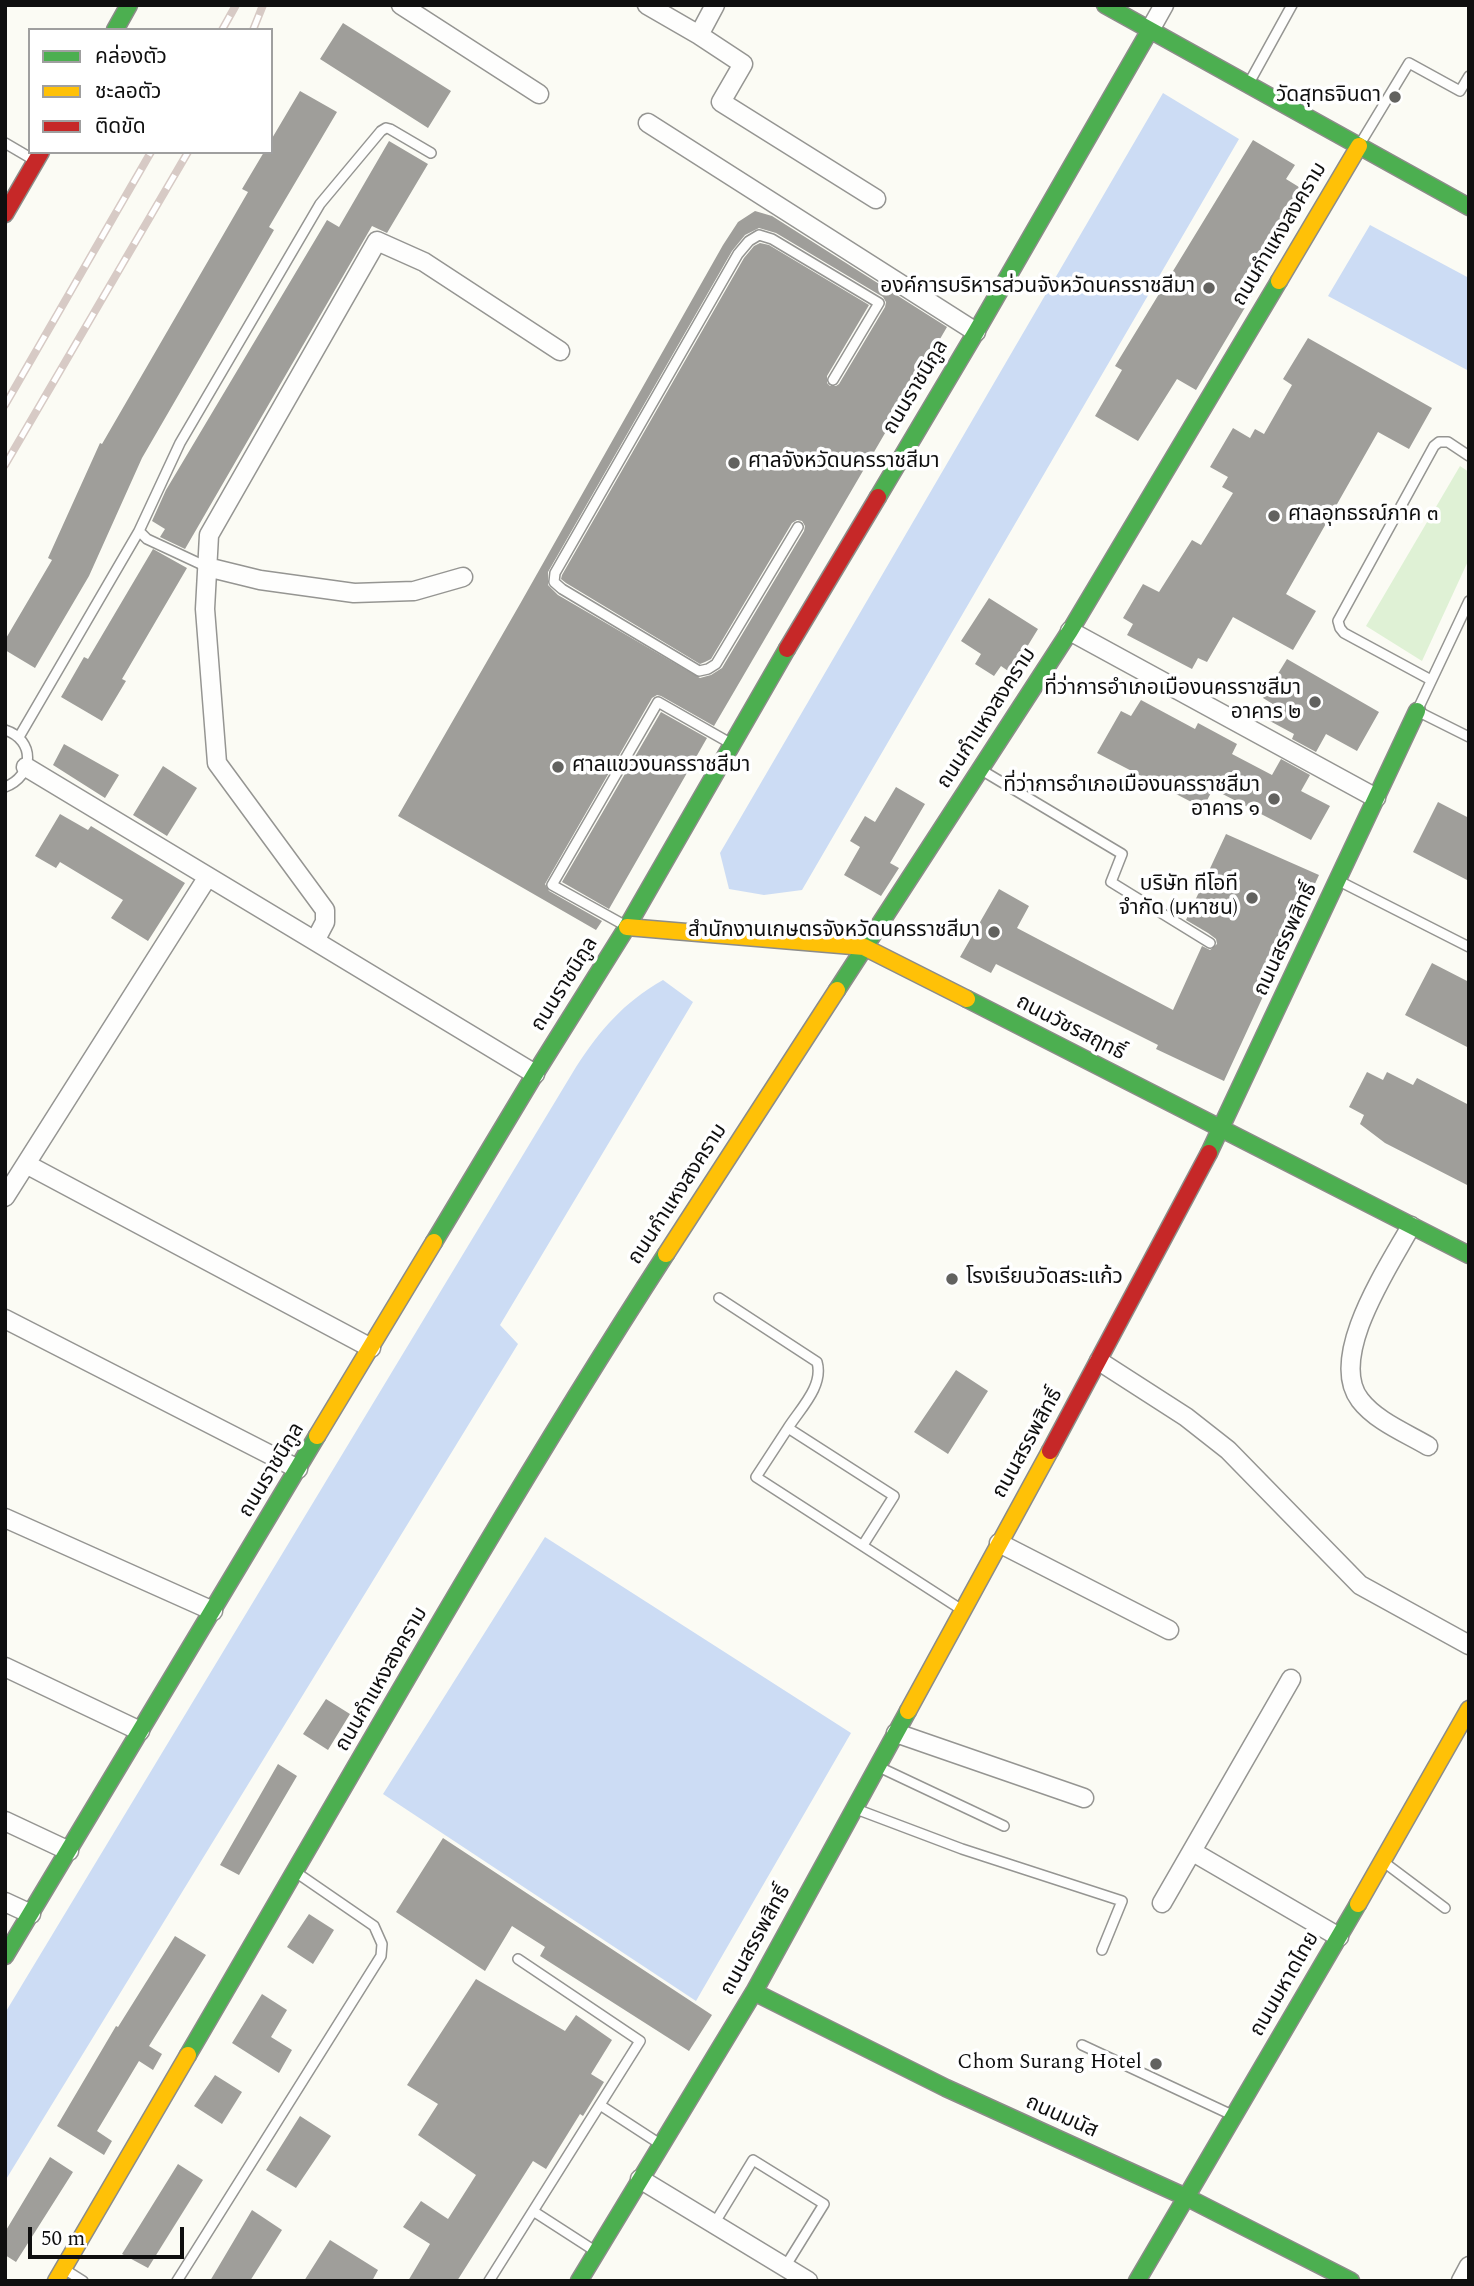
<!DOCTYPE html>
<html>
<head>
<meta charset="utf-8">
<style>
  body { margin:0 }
  #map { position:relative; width:1474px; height:2286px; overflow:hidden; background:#fbfbf4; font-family:Spectral,"Noto Sans Thai",serif }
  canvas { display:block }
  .frame { position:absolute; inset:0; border:7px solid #0f0f0f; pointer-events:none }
  .legend { position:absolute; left:28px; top:28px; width:245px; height:126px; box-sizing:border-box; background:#fff; border:2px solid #9f9f9f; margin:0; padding:9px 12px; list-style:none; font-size:21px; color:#0f0f0f }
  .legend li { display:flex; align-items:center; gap:14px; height:35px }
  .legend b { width:35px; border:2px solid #9f9f9f }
  .scale { position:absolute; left:28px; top:2227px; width:156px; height:32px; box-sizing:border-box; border:4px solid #0f0f0f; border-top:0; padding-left:9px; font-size:21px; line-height:24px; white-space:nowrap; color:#0f0f0f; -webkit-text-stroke:5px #fff; paint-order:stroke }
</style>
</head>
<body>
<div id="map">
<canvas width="1474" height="2286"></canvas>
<div class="frame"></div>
<ul class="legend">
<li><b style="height:9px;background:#4caf50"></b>คล่องตัว</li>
<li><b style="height:9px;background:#ffc107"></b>ชะลอตัว</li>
<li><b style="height:9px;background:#c62828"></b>ติดขัด</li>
</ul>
<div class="scale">50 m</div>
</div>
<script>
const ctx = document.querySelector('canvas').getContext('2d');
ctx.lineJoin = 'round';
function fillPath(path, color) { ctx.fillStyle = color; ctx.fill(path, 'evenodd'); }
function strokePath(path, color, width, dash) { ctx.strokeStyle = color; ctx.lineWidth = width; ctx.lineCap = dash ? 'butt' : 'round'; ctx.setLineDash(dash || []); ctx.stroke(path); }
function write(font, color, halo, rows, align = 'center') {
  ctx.font = font + ' Spectral,"Noto Sans Thai",serif'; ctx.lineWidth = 7; ctx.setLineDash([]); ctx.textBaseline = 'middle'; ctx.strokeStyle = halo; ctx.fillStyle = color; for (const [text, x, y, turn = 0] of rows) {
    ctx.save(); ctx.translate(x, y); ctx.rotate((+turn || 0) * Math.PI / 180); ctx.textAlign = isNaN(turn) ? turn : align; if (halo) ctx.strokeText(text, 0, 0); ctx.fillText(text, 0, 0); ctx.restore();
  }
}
fillPath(new Path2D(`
  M1460 466 1469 472V559L1422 661 1366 626Z`), '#dff1d5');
fillPath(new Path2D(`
  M1163 93 1239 139 802 890 764 895 729 889 720 853Z
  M1370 225 1469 278V371L1328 296Z
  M663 980 693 1002 500 1325 518 1344 5 2181V2013L576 1067C601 1029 623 1003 663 980Z
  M545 1537 851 1733 696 2001 383 1794Z`), '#ccdcf4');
fillPath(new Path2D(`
  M343 23 451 91 428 128 320 59Z
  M300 91 337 112 269 227 274 230 142 458 89 576 35 668 5 650V640L52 560 48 558 100 443 102 444 248 192 242 189 264 152H271V140Z
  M1253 140 1295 165 1286 179 1307 192 1250 285 1256 289 1196 390 1177 379 1138 441 1095 416 1122 370 1115 366Z
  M389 141 428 164 387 233 372 226 185 549 160 537 165 529 152 521 166 490 327 220 339 227Z
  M755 211 772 216 947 327 714 726 661 696 657 695 652 698 545 884 549 891 602 921 596 930 398 816 520 604 723 245 738 222ZM759 228 776 233 883 297 886 302 885 307 839 384 836 386H830L827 383V376L869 305 769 245 760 243 754 246 744 258 562 575 561 579 566 583 700 664 705 662 711 659 792 523 797 520 802 521 805 526 804 531 722 668 711 675 700 678 558 595 548 585V572L732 251 745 235Z
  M1308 338 1432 408 1409 449 1378 432 1286 594 1316 611 1293 650 1233 617 1207 662 1198 658 1192 669 1127 635 1133 624 1123 618 1143 584 1159 592 1192 540 1201 545 1233 493 1222 487 1228 477 1210 467 1233 428 1250 438 1255 429 1264 434 1292 385 1283 379Z
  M153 549 187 568 122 679 126 681 102 721 61 697 84 657 88 659Z
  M989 598 1038 629 1011 673 1001 666 994 676 975 664 981 654 961 641Z
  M1287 659 1379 712 1357 751 1326 734 1316 752 1292 739 1294 734 1268 720 1276 706 1263 698Z
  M1141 700 1195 729 1198 723 1237 744 1232 754 1272 775 1281 759 1310 775 1301 791 1330 806 1311 840 1213 789 1203 808 1097 753 1121 711 1131 716Z
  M661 712 707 738 609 909 562 882Z
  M64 744 119 775 105 798 53 765Z
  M163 766 197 788 167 836 133 815Z
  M896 787 925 804 890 863 899 868 881 896 844 875 860 847 850 841 865 816 875 822Z
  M1438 802 1469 818V881L1413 852Z
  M60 814 88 830 91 826 185 883 148 941 111 918 123 900 60 862 56 868 35 856Z
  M1226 834 1319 875 1224 1081 1156 1049 1158 1045 996 964 991 973 960 957 999 889 1029 906 1017 928 1173 1010 1202 946 1210 950 1217 944 1216 939 1208 933 1186 920Z
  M1432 963 1469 982V1048L1405 1015Z
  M1367 1072 1383 1080 1387 1072 1413 1085 1417 1078 1469 1105V1186L1385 1143 1360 1124 1364 1115 1349 1107Z
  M956 1370 988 1391 948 1454 914 1432Z
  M326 1699 350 1714 328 1750 303 1734Z
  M278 1764 297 1776 239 1875 220 1865Z
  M443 1838 712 2015 689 2051 540 1956 545 1947 512 1926 485 1971 396 1912Z
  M309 1914 334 1930 313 1964 287 1947Z
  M175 1936 206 1955 149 2046 162 2054 153 2070 139 2061 97 2131 112 2141 104 2155 57 2126 116 2026 118 2027Z
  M476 1979 565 2031 576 2015 612 2040 591 2074 604 2082 583 2116 580 2114 546 2169 533 2161 457 2281H408L430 2244 403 2227 421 2201 448 2219 476 2175 418 2135 438 2104 407 2085Z
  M262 1994 287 2010 271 2037 292 2050 279 2073 232 2043Z
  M215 2075 242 2092 222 2124 194 2106Z
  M300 2116 331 2136 296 2188 266 2170Z
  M50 2157 73 2172 16 2262 5 2255V2232Z
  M178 2164 203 2180 148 2268 122 2254Z
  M252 2210 282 2230 250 2281H210Z
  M330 2240 378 2270 372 2281H304Z`), '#9f9e9a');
const lane = new Path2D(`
  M1249 83 1292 5
  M5 143 34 160
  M1360 144 1409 63 1460 91 1469 76
  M798 527 716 664 708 669 699 671 562 589 554 582 555 573 738 254 749 241 759 235 772 239 879 303 833 380
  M207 567 147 539 139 531 180 443 320 204 381 131 386 128 390 129 431 153
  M1469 601 1417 711 1469 737
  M1431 680 1344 633 1340 628 1338 621 1434 446 1439 442H1448L1469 456
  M5 730C36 740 34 776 5 787
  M19 737 139 531
  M983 771 1122 854 1111 882 1210 943
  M1339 881 1469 947
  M626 926 552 885 658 702 730 743
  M719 1298 817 1362C824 1386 800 1409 788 1428
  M863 1545 894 1496 788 1428 756 1477 962 1610
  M879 1767 1004 1826
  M856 1809 962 1849 1122 1901 1102 1950
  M1385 1863 1445 1908
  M1082 2045 1232 2115
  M600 2105 660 2144
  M533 2211 595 2251
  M714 2224 753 2160 824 2204 785 2267
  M64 2269 83 2281
  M177 2281 381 1956 382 1944 374 1926 297 1873
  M489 2281 640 2041 518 1959`);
const street = new Path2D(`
  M401 5 539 94
  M647 5 699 35 715 5
  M1150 30 1164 5
  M699 35 743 64 721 102 876 199
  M648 123 976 332
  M207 567 260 580 354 593 414 591 463 577
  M1070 631 1376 798
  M26 767 315 941
  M535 1074 315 941 325 922V910L217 763 205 609 209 535 377 241 424 262 560 351
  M26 1164 371 1348
  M5 1197 207 878
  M1411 1226C1389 1266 1327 1357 1360 1400 1376 1421 1406 1433 1428 1446
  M5 1319 298 1469
  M1099 1361 1186 1417 1228 1450 1360 1585 1469 1645
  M5 1518 213 1611
  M999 1543 1169 1630
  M5 1667 140 1731
  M896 1733 1084 1798
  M5 1821 69 1851
  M1193 1852 1339 1937
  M5 1902 31 1914
  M1162 1903 1291 1679
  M640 2179 808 2281
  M1461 2281 1469 2266`);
const fast = new Path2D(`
  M1105 5 1469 207
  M115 30 129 5
  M878 497 976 332 1150 30
  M837 990 1070 631 1279 281
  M967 999 1469 1255
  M1209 1153 1417 711
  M434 1242 535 1074 627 927 787 649
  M5 1956 317 1436
  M754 1992 946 2088 1188 2198 1351 2281
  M188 2055C345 1787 497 1515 666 1254
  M579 2281 754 1992 908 1711
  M1137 2281 1358 1904`);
const slow = new Path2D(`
  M1279 281 1359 146
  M627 927 864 947 967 999
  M666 1254 837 990
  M317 1436 434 1242
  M908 1711 1050 1451
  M1358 1904 1469 1709
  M56 2281 188 2055`);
const jam = new Path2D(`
  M5 214 41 152
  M787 649 878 497
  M1050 1451 1209 1153`);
strokePath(lane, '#959592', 12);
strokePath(street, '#959592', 21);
strokePath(fast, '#8c8c89', 19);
strokePath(slow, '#8c8c89', 19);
strokePath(jam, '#8c8c89', 19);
strokePath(lane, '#fefefd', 9);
strokePath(street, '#fefefd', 18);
strokePath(fast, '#4caf50', 16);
strokePath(slow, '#ffc107', 16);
strokePath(jam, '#c62828', 16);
const rail = new Path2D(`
  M222 30 236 5
  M253 30 263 5
  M5 405 151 152
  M5 465 188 152`);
strokePath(rail, '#d7cac5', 8);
strokePath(rail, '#fff', 5, [16]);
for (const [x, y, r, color] of [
  [1395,97,7,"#62625f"],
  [1209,288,7,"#62625f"],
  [734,463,7,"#62625f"],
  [1274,516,7,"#62625f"],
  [1315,702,7,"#62625f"],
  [558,767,7,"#62625f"],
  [1274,799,7,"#62625f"],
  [1252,898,7,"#62625f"],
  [994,932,7,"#62625f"],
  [952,1279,7,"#62625f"],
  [1156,2064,7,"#62625f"]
]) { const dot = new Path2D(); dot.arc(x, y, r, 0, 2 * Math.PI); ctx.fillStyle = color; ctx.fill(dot); strokePath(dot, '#fff', 2.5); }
write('21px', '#0f0f0f', '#fff', [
  ["วัดสุทธจินดา",1381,97],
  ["องค์การบริหารส่วนจังหวัดนครราชสีมา",1195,288],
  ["ศาลจังหวัดนครราชสีมา",748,463,"left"],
  ["ศาลอุทธรณ์ภาค ๓",1288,516,"left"],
  ["ที่ว่าการอำเภอเมืองนครราชสีมา",1301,690],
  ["อาคาร ๒",1301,714],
  ["ศาลแขวงนครราชสีมา",572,767,"left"],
  ["ที่ว่าการอำเภอเมืองนครราชสีมา",1260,787],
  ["อาคาร ๑",1260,811],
  ["บริษัท ทีโอที",1238,886],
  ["จำกัด (มหาชน)",1238,910],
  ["สำนักงานเกษตรจังหวัดนครราชสีมา",980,932],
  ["โรงเรียนวัดสระแก้ว",966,1279,"left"],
  ["Chom Surang Hotel",1142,2064]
], 'right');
write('21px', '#0f0f0f', '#fff', [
  ["ถนนกำแหงสงคราม",1281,235,-59],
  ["ถนนราชนิกูล",917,388,-59],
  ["ถนนกำแหงสงคราม",988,719,-57],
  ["ถนนสรรพสิทธิ์",1287,940,-65],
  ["ถนนราชนิกูล",566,985,-58],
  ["ถนนวัชรสฤทธิ์",1070,1029,27],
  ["ถนนกำแหงสงคราม",679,1195,-57],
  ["ถนนสรรพสิทธิ์",1029,1444,-61],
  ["ถนนราชนิกูล",273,1471,-59],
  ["ถนนกำแหงสงคราม",383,1680,-60],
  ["ถนนสรรพสิทธิ์",757,1941,-61],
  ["ถนนมหาดไทย",1286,1985,-60],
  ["ถนนมนัส",1061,2118,24]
]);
</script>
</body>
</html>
